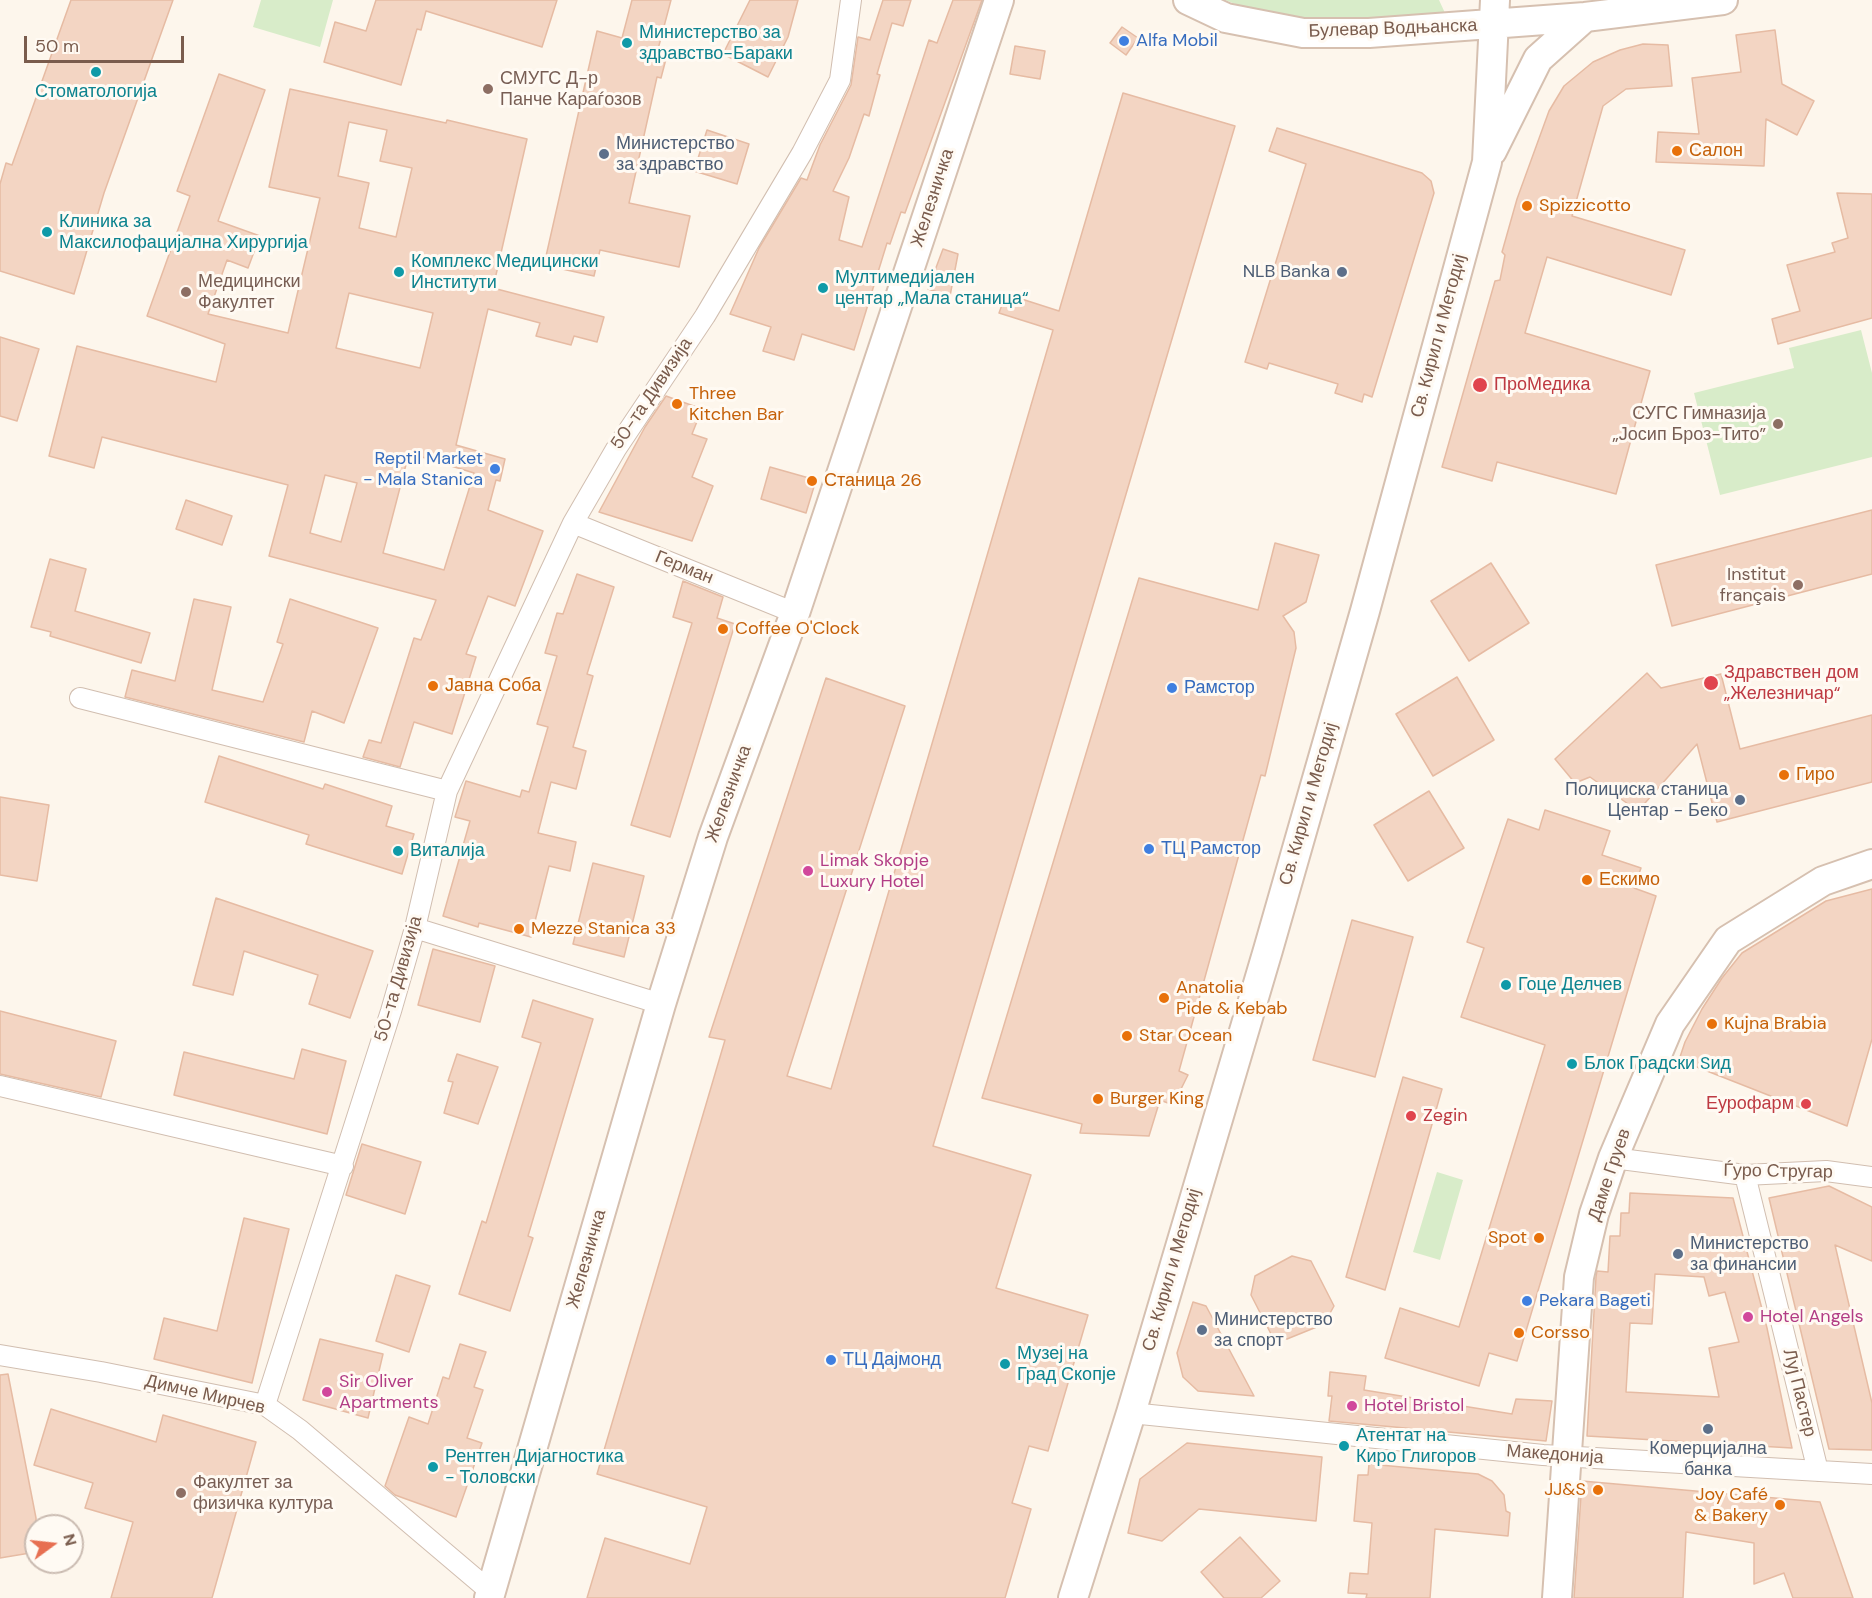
<!DOCTYPE html>
<html>
<head>
<meta charset="utf-8">
<style>
  body { margin:0 }
  #map { position:relative; width:1872px; height:1598px; overflow:hidden; background:#fdf6ec; font-family:"DM Sans",sans-serif }
  canvas { display:block }
  .north { position:absolute; left:24px; top:1514px; width:60px; height:60px; box-sizing:border-box; background:#fffaf3; border:2px solid #cabbb1; border-radius:50%; rotate:75deg; font-size:16px; font-weight:700; line-height:24px; text-align:center; color:#7a5c4d }
  .north::after { content:''; display:block; margin:auto; width:21px; height:27px; background:#e76f51; clip-path:polygon(50% 0,100% 100%,50% 72%,0 100%) }
  .scale { position:absolute; left:24px; top:36px; width:160px; height:27px; box-sizing:border-box; border:3px solid #7a5c4d; border-top:0; padding-left:8px; font-size:18px; line-height:21px; white-space:nowrap; color:#7a5c4d; -webkit-text-stroke:4px #fffaf3; paint-order:stroke }
</style>
</head>
<body>
<div id="map">
<canvas width="1872" height="1598"></canvas>
<div class="north">N</div>
<div class="scale">50 m</div>
</div>
<script>
const ctx = document.querySelector('canvas').getContext('2d');
ctx.lineJoin = 'round';
function fillPath(path, color) { ctx.fillStyle = color; ctx.fill(path, 'evenodd'); }
function strokePath(path, color, width, dash) { ctx.strokeStyle = color; ctx.lineWidth = width; ctx.lineCap = dash ? 'butt' : 'round'; ctx.setLineDash(dash || []); ctx.stroke(path); }
function write(font, color, halo, rows, align = 'center') {
  ctx.font = font + ' "DM Sans",sans-serif'; ctx.lineWidth = 6; ctx.setLineDash([]); ctx.textBaseline = 'middle'; ctx.strokeStyle = halo; ctx.fillStyle = color; for (const [text, x, y, turn = 0] of rows) {
    ctx.save(); ctx.translate(x, y); ctx.rotate((+turn || 0) * Math.PI / 180); ctx.textAlign = isNaN(turn) ? turn : align; if (halo) ctx.strokeText(text, 0, 0); ctx.fillText(text, 0, 0); ctx.restore();
  }
}
fillPath(new Path2D(`
  M261 0H333L320 47 253 27Z
  M1225 0H1439L1445 13 1434 19C1364 20 1292 28 1225 0Z
  M1861 330 1872 373V457L1720 495 1694 393 1794 368 1789 348Z
  M1437 1172 1463 1180 1440 1260 1413 1252Z`), '#d8ecc9');
const building = new Path2D(`
  M71 0H173L104 193 74 294 0 271V184L6 163 12 165Z
  M376 0H557L542 47 426 11 421 30 417 29 401 85 324 62 335 22 366 31Z
  M632 0H671L657 53 667 55 661 78 657 77 629 203 690 216 679 267 600 250 594 276 544 265 597 31 622 38Z
  M750 0H798L788 37 768 77 723 54Z
  M883 0H911L903 26 892 23 877 74 880 75 869 116 864 114 849 158 833 191 849 197 839 240 862 247 929 40 937 43 953 0H982L905 213 901 212 890 244 887 243 854 350 802 334 794 360 763 351 771 327 730 314 759 248 801 178 807 180 820 145 851 85 858 37 870 40Z
  M1122 27 1138 38 1126 55 1110 43Z
  M1775 30 1782 84 1814 101 1797 135 1766 119 1764 166 1656 162 1658 132 1699 134 1692 78 1741 72 1736 35Z
  M1643 44 1668 45 1672 86 1626 89 1603 106 1572 216 1685 250 1671 295 1547 257 1525 333 1650 371 1616 494 1497 462 1492 481 1442 467 1495 281 1500 280 1505 255 1502 252 1517 199 1549 111 1564 86 1593 62 1620 50Z
  M1015 46 1045 51 1040 79 1010 74Z
  M219 74 265 90 218 221 260 236 248 268 227 260 208 314 288 333 320 198 269 187 290 89 446 123 447 120 527 139 493 288 604 317 597 342 574 336 571 345 536 336 540 323 488 309 456 445 505 459 500 481 496 480 488 510 543 531 515 606 488 596 466 654 476 657 452 734 414 722 400 767 363 757 369 740 381 743 414 638 421 640 436 600 269 556 288 485 102 437 94 468 49 456 77 346 216 382 225 344 147 316 190 196 177 191ZM349 122 387 130 380 161 412 168 396 237 359 228 369 183 338 176ZM349 293 433 313 420 368 336 348ZM409 453 474 473 444 570 383 553ZM325 475 357 483 341 542 310 533Z
  M1123 93 1235 126 933 1146 1031 1175 996 1288 1088 1315 1048 1451 1029 1446 1012 1503 1031 1509 1005 1598H587L605 1538 690 1564 707 1507 597 1474 725 1040 709 1037 826 678 905 706 787 1076 831 1089 1053 330 999 313 1006 294 1059 311Z
  M1277 128 1422 173 1431 181 1434 193 1372 397 1364 394 1362 402 1335 393 1338 384 1269 363 1267 369 1245 362 1306 164 1269 151Z
  M707 130 749 144 737 184 694 171Z
  M1837 193 1872 194V318L1778 344 1772 319 1800 311 1787 265 1835 252 1832 243 1848 238Z
  M943 249 958 254 950 296 928 289Z
  M0 337 39 349 17 421 0 416Z
  M666 396 702 409 692 434 707 439 692 477 713 486 692 541 599 512 645 427Z
  M770 467 816 480 806 513 761 499Z
  M186 500 232 516 222 545 176 529Z
  M1872 510V574L1672 626 1656 565Z
  M1275 543 1319 555 1306 602 1283 616 1294 632 1296 648 1265 776 1261 775 1179 1071 1188 1075 1173 1105 1160 1100 1149 1136 1080 1133 1082 1124 982 1098 1139 578 1258 610Z
  M50 559 86 569 75 611 150 633 141 663 50 636 51 632 31 627Z
  M1491 563 1529 623 1469 661 1431 601Z
  M577 574 614 587 587 674 593 676 573 747 586 751 576 789 551 782 538 833 576 842 570 871 549 866 531 937 479 923 478 927 443 916 470 821 455 817 466 781 520 797 522 790 529 792 548 727 537 724 557 656 545 653 557 613 563 614Z
  M683 581 723 597 717 618 735 624 670 837 631 825 692 623 673 617Z
  M194 599 231 607 212 690 263 702 283 644 277 642 290 599 378 628 344 723 312 711 304 742 125 697 132 670 175 681Z
  M1647 673 1661 688 1721 674 1740 749 1872 715V782L1717 822 1697 744 1638 811 1590 777 1575 783 1555 759Z
  M1457 677 1494 740 1433 776 1396 714Z
  M219 756 323 789 325 784 392 806 386 826 414 834 402 874 306 844 309 835 205 802Z
  M1429 791 1464 848 1408 881 1374 825Z
  M0 797 49 805 37 881 0 875Z
  M1545 810 1610 831 1602 855 1641 868 1634 888 1656 896 1517 1361 1489 1353 1479 1386 1385 1358 1400 1308 1459 1327 1545 1045 1461 1017 1484 948 1467 942 1508 819 1539 830Z
  M593 863 644 876 624 957 573 944Z
  M1872 889V1039L1847 1126 1679 1060 1685 1042 1702 1009 1722 978 1742 953 1826 901Z
  M216 898 373 951 350 1018 309 1004 318 975 244 951 233 995 193 985Z
  M1352 920 1413 937 1375 1077 1313 1060Z
  M433 949 495 966 480 1022 418 1005Z
  M533 1000 593 1019 528 1236 533 1238 510 1311 459 1294 482 1221 486 1223 541 1043 522 1037Z
  M0 1011 116 1041 101 1097 0 1074Z
  M302 1049 346 1061 327 1134 174 1095 184 1052 294 1079Z
  M457 1054 498 1067 478 1124 444 1113 453 1082 448 1081Z
  M1403 1077 1442 1089 1385 1290 1346 1277Z
  M362 1144 421 1162 405 1214 346 1195Z
  M1829 1186 1872 1207V1261L1835 1245 1872 1403V1450L1829 1449 1769 1198Z
  M1630 1193 1733 1198 1767 1328 1792 1448 1587 1436 1596 1277 1597 1271 1608 1272 1610 1236H1620L1621 1213H1629ZM1655 1274 1704 1277 1709 1296 1725 1292 1739 1342 1709 1348 1719 1397 1626 1392 1630 1323 1652 1324Z
  M244 1218 289 1229 252 1383 154 1359 164 1318 217 1331Z
  M1292 1256 1311 1261 1334 1306 1324 1324 1287 1339 1271 1334 1251 1295 1255 1276Z
  M396 1275 430 1286 409 1352 376 1341Z
  M1193 1302 1206 1306 1254 1396 1198 1391 1183 1377 1177 1353Z
  M320 1339 383 1354 368 1418 303 1400Z
  M460 1344 486 1352 474 1387 483 1390 467 1438 482 1443 456 1517 395 1495 385 1486 409 1417 428 1424 443 1377 449 1379Z
  M1330 1372 1366 1376 1364 1390 1512 1414 1516 1399 1552 1401 1546 1441 1329 1421 1332 1396H1328Z
  M8 1374 36 1518V1552L0 1558V1375Z
  M51 1409 156 1442 163 1415 256 1442 212 1598H111L133 1522 85 1508 93 1483 34 1465Z
  M1187 1443 1322 1457 1316 1521 1199 1509 1162 1541 1128 1533 1140 1479Z
  M1369 1464 1478 1474 1492 1481 1504 1495 1506 1511 1510 1513 1508 1536 1435 1529 1430 1598H1366L1367 1594 1348 1593 1350 1573 1368 1574 1372 1523 1354 1521 1358 1475H1368Z
  M1582 1481 1820 1502 1853 1598H1793L1784 1573 1754 1584V1543L1686 1532 1683 1598H1574Z
  M1240 1537 1280 1581 1261 1598H1224L1201 1572Z`);
fillPath(building, '#f3d5c3');
strokePath(building, '#e6bba3', 1.5);
const street = new Path2D(`
  M573 523 795 613
  M80 698 447 791
  M415 928 661 1004
  M0 1086 343 1166
  M1613 1158 1745 1175 1826 1171 1872 1177
  M1745 1175 1818 1471
  M0 1355 101 1372 265 1405 300 1430 491 1592
  M265 1405 391 1011 415 928 447 791 573 523 616 449 705 316 802 153 840 80 851 0
  M1131 1413 1543 1455 1872 1474`);
const secondary = new Path2D(`
  M1188 0 1226 18 1303 33H1369L1585 17 1723 0
  M1492 151 1538 59 1585 17
  M489 1598 661 1004 713 837 795 613 999 0
  M1073 1598 1131 1413 1268 950 1365 611 1487 162 1495 0
  M1557 1598 1579 1277 1594 1214 1613 1158 1670 1024 1728 940 1823 881 1872 864`);
strokePath(street, '#d1beb0', 22);
strokePath(secondary, '#d6c0b0', 32);
strokePath(street, '#fff', 20);
strokePath(secondary, '#fff', 28);
for (const [x, y, r, color] of [
  [1124,41,6,"#3f7fe0"],
  [627,43,6,"#0f9aa8"],
  [96,72,6,"#0f9aa8"],
  [488,89,6,"#8d6e63"],
  [1677,151,6,"#e8710a"],
  [604,154,6,"#5c6f8a"],
  [1527,206,6,"#e8710a"],
  [47,232,6,"#0f9aa8"],
  [399,272,6,"#0f9aa8"],
  [1342,272,6,"#5c6f8a"],
  [823,288,6,"#0f9aa8"],
  [186,292,6,"#8d6e63"],
  [1480,385,8,"#e0444e"],
  [677,404,6,"#e8710a"],
  [1778,424,6,"#8d6e63"],
  [495,469,6,"#3f7fe0"],
  [812,481,6,"#e8710a"],
  [1798,585,6,"#8d6e63"],
  [723,629,6,"#e8710a"],
  [1711,683,8,"#e0444e"],
  [433,686,6,"#e8710a"],
  [1172,688,6,"#3f7fe0"],
  [1784,775,6,"#e8710a"],
  [1740,800,6,"#5c6f8a"],
  [1149,849,6,"#3f7fe0"],
  [398,851,6,"#0f9aa8"],
  [808,871,6,"#d1479c"],
  [1587,880,6,"#e8710a"],
  [519,929,6,"#e8710a"],
  [1506,985,6,"#0f9aa8"],
  [1164,998,6,"#e8710a"],
  [1712,1024,6,"#e8710a"],
  [1127,1036,6,"#e8710a"],
  [1572,1064,6,"#0f9aa8"],
  [1098,1099,6,"#e8710a"],
  [1806,1104,6,"#e0444e"],
  [1411,1116,6,"#e0444e"],
  [1539,1238,6,"#e8710a"],
  [1678,1254,6,"#5c6f8a"],
  [1527,1301,6,"#3f7fe0"],
  [1748,1317,6,"#d1479c"],
  [1202,1330,6,"#5c6f8a"],
  [1519,1333,6,"#e8710a"],
  [831,1360,6,"#3f7fe0"],
  [1005,1364,6,"#0f9aa8"],
  [327,1392,6,"#d1479c"],
  [1352,1406,6,"#d1479c"],
  [1708,1429,6,"#5c6f8a"],
  [1344,1446,6,"#0f9aa8"],
  [433,1467,6,"#0f9aa8"],
  [1598,1490,6,"#e8710a"],
  [181,1493,6,"#8d6e63"],
  [1780,1505,6,"#e8710a"]
]) { const dot = new Path2D(); dot.arc(x, y, r, 0, 2 * Math.PI); ctx.fillStyle = color; ctx.fill(dot); strokePath(dot, '#fffaf3', 2); }
write('18px', '#7a5c4d', '#fffaf3', [
  ["Булевар Водњанска",1393,29,-2],
  ["Железничка",933,198,-72],
  ["Св. Кирил и Методиј",1439,336,-75],
  ["50-та Дивизија",652,394,-56],
  ["Герман",684,568,22],
  ["Железничка",729,794,-70],
  ["Св. Кирил и Методиј",1309,804,-74],
  ["50-та Дивизија",399,979,-74],
  ["Ѓуро Стругар",1778,1172,1],
  ["Даме Груев",1610,1175,-71],
  ["Железничка",587,1259,-74],
  ["Св. Кирил и Методиј",1172,1270,-74],
  ["Луј Пастер",1799,1393,76],
  ["Димче Мирчев",205,1395,13],
  ["Македонија",1555,1455,4]
]);
write('18px', '#0d838f', '#fffaf3', [
  ["Министерство за",639,33],
  ["здравство-Бараки",639,54],
  ["Стоматологија",96,92,"center"],
  ["Клиника за",59,222],
  ["Максилофацијална Хирургија",59,243],
  ["Комплекс Медицински",411,262],
  ["Институти",411,283],
  ["Мултимедијален",835,278],
  ["центар „Мала станица“",835,299],
  ["Виталија",410,851],
  ["Гоце Делчев",1518,985],
  ["Блок Градски Sид",1584,1064],
  ["Музеј на",1017,1354],
  ["Град Скопје",1017,1375],
  ["Атентат на",1356,1436],
  ["Киро Глигоров",1356,1457],
  ["Рентген Дијагностика",445,1457],
  ["- Толовски",445,1478]
], 'left');
write('18px', '#366cbe', '#fffaf3', [
  ["Alfa Mobil",1136,41],
  ["Reptil Market",483,459,"right"],
  ["- Mala Stanica",483,480,"right"],
  ["Рамстор",1184,688],
  ["ТЦ Рамстор",1161,849],
  ["Pekara Bageti",1539,1301],
  ["ТЦ Дајмонд",843,1360]
], 'left');
write('18px', '#785e54', '#fffaf3', [
  ["СМУГС Д-р",500,79],
  ["Панче Караѓозов",500,100],
  ["Медицински",198,282],
  ["Факултет",198,303],
  ["СУГС Гимназија",1766,414,"right"],
  ["„Јосип Броз-Тито”",1766,435,"right"],
  ["Institut",1786,575,"right"],
  ["français",1786,596,"right"],
  ["Факултет за",193,1483],
  ["физичка култура",193,1504]
], 'left');
write('18px', '#4e5e75', '#fffaf3', [
  ["Министерство",616,144],
  ["за здравство",616,165],
  ["NLB Banka",1330,272,"right"],
  ["Полициска станица",1728,790,"right"],
  ["Центар - Беко",1728,811,"right"],
  ["Министерство",1690,1244],
  ["за финансии",1690,1265],
  ["Министерство",1214,1320],
  ["за спорт",1214,1341],
  ["Комерцијална",1708,1449,"center"],
  ["банка",1708,1470,"center"]
], 'left');
write('18px', '#c56008', '#fffaf3', [
  ["Салон",1689,151],
  ["Spizzicotto",1539,206],
  ["Three",689,394],
  ["Kitchen Bar",689,415],
  ["Станица 26",824,481],
  ["Coffee O'Clock",735,629],
  ["Јавна Соба",445,686],
  ["Гиро",1796,775],
  ["Ескимо",1599,880],
  ["Mezze Stanica 33",531,929],
  ["Anatolia",1176,988],
  ["Pide & Kebab",1176,1009],
  ["Kujna Brabia",1724,1024],
  ["Star Ocean",1139,1036],
  ["Burger King",1110,1099],
  ["Spot",1527,1238,"right"],
  ["Corsso",1531,1333],
  ["JJ&S",1586,1490,"right"],
  ["Joy Café",1768,1495,"right"],
  ["& Bakery",1768,1516,"right"]
], 'left');
write('18px', '#be3a42', '#fffaf3', [
  ["ПроМедика",1494,385],
  ["Здравствен дом",1724,673],
  ["„Железничар“",1724,694],
  ["Еурофарм",1794,1104,"right"],
  ["Zegin",1423,1116]
], 'left');
write('18px', '#b23c85', '#fffaf3', [
  ["Limak Skopje",820,861],
  ["Luxury Hotel",820,882],
  ["Hotel Angels",1760,1317],
  ["Sir Oliver",339,1382],
  ["Apartments",339,1403],
  ["Hotel Bristol",1364,1406]
], 'left');
</script>
</body>
</html>
